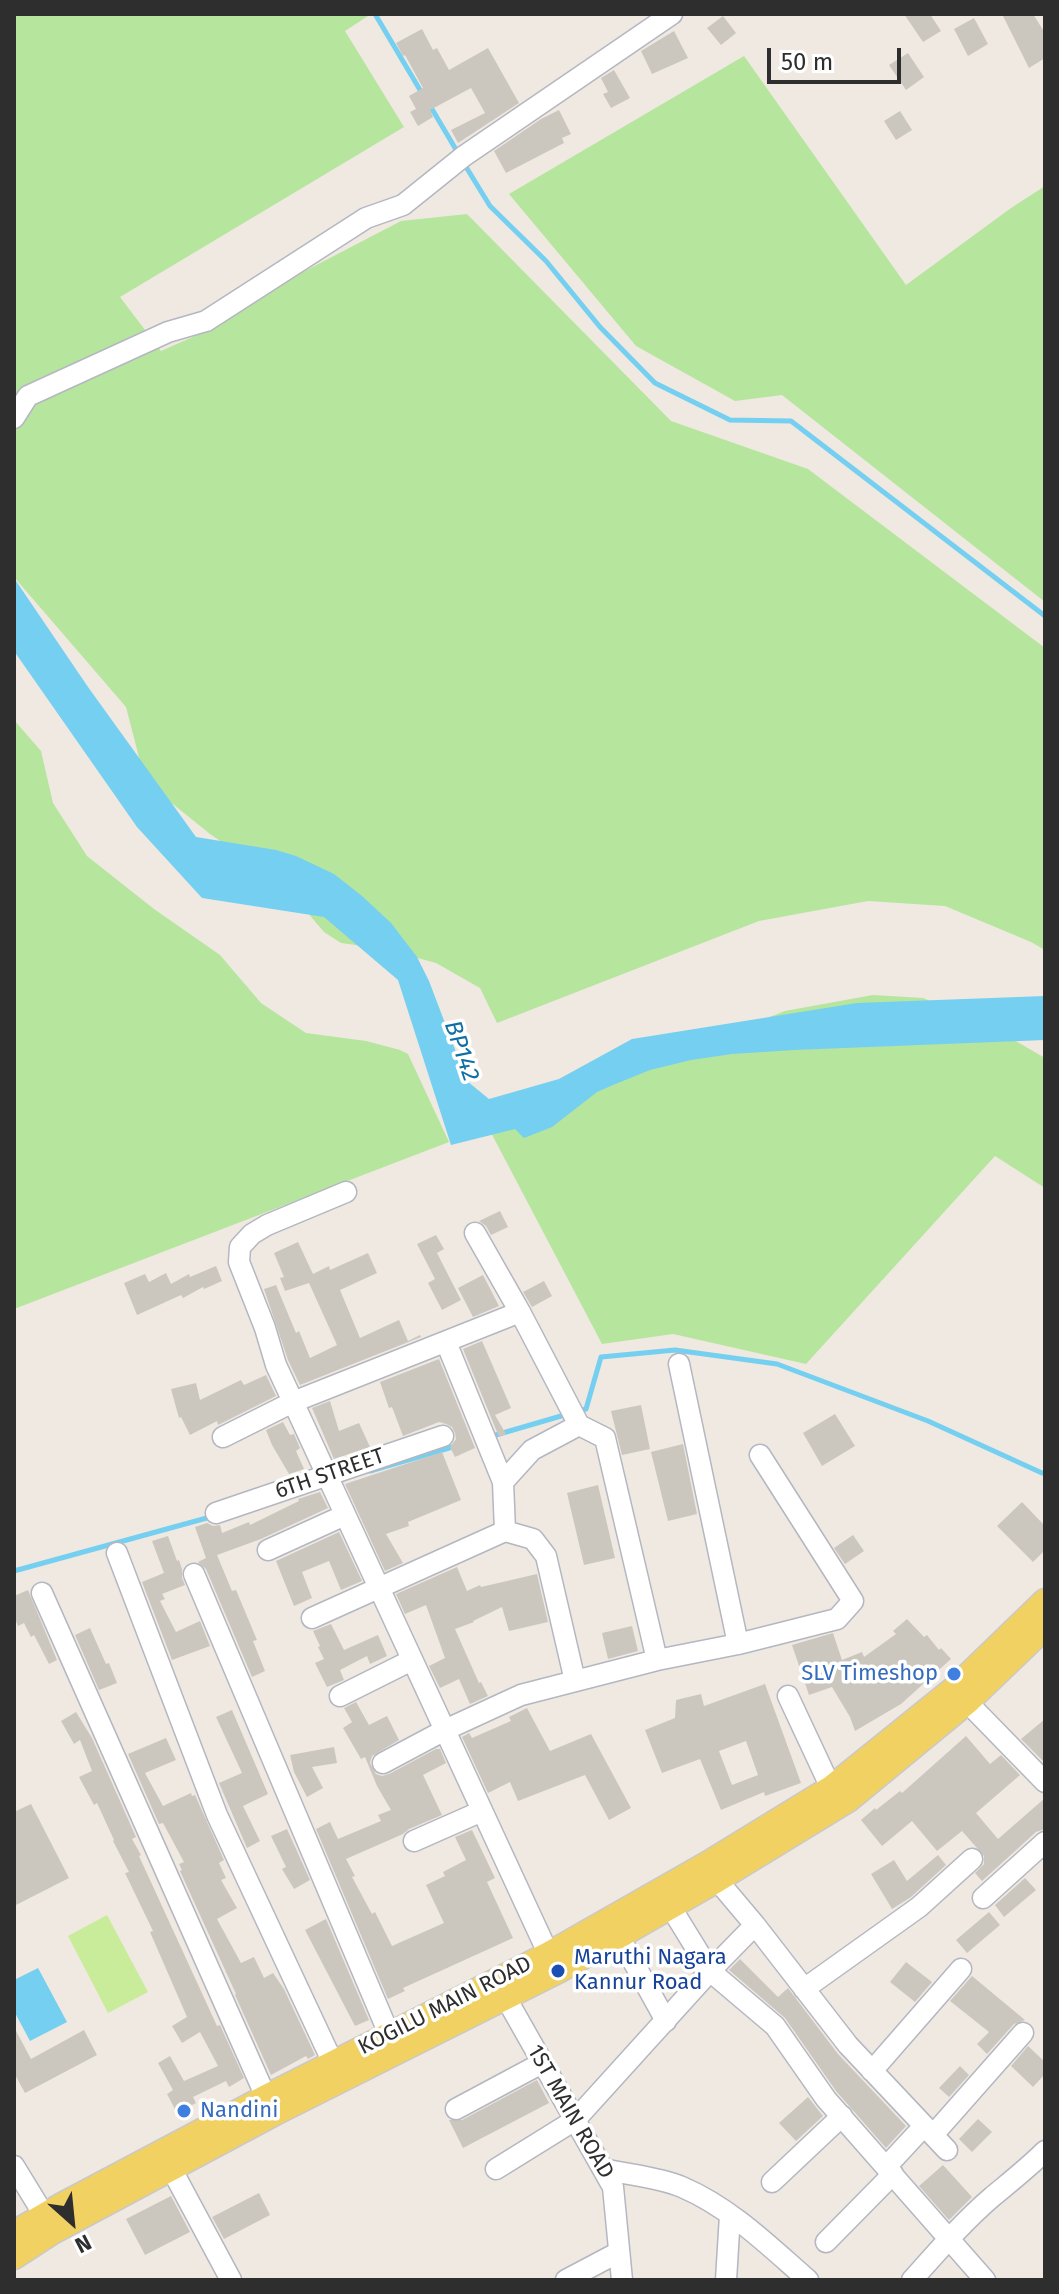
<!DOCTYPE html>
<html>
<head>
<meta charset="utf-8">
<style>
  body { margin:0 }
  #map { position:relative; width:1059px; height:2294px; overflow:hidden; background:#efe9e1; font-family:"Fira Sans",sans-serif }
  canvas { display:block }
  .frame { position:absolute; inset:0; border:16px solid #2e2e2e; pointer-events:none }
  .north { position:absolute; left:32px; top:2182px; width:80px; height:80px; -webkit-text-stroke:6px #fff; paint-order:stroke; rotate:153deg; font-size:22px; font-weight:700; line-height:32px; text-align:center; color:#2e2e2e }
  .north::after { content:''; display:block; margin:auto; width:28px; height:36px; background:#2e2e2e; clip-path:polygon(50% 0,100% 100%,50% 72%,0 100%) }
  .scale { position:absolute; left:767px; top:48px; width:134px; height:36px; box-sizing:border-box; border:4px solid #2e2e2e; border-top:0; padding-left:10px; font-size:24px; line-height:28px; white-space:nowrap; color:#2e2e2e; -webkit-text-stroke:6px #fff; paint-order:stroke }
</style>
</head>
<body>
<div id="map">
<canvas width="1059" height="2294"></canvas>
<div class="frame"></div>
<div class="north">N</div>
<div class="scale">50 m</div>
</div>
<script>
const ctx = document.querySelector('canvas').getContext('2d');
ctx.lineJoin = 'round';
function fillPath(path, color) { ctx.fillStyle = color; ctx.fill(path, 'evenodd'); }
function strokePath(path, color, width, dash) { ctx.strokeStyle = color; ctx.lineWidth = width; ctx.lineCap = dash ? 'butt' : 'round'; ctx.setLineDash(dash || []); ctx.stroke(path); }
function write(font, color, halo, rows, align = 'center') {
  ctx.font = font + ' "Fira Sans",sans-serif'; ctx.lineWidth = 7; ctx.setLineDash([]); ctx.textBaseline = 'middle'; ctx.strokeStyle = halo; ctx.fillStyle = color; for (const [text, x, y, turn = 0] of rows) {
    ctx.save(); ctx.translate(x, y); ctx.rotate((+turn || 0) * Math.PI / 180); ctx.textAlign = isNaN(turn) ? turn : align; if (halo) ctx.strokeText(text, 0, 0); ctx.fillText(text, 0, 0); ctx.restore();
  }
}
fillPath(new Path2D(`
  M14 14H371L345 31 404 127 120 297 161 351 222 324 278 285 401 221 467 214 671 421 808 469 1045 648V950L1031 942 945 906 868 901 759 921 497 1023 480 988 436 963 385 949 341 943 324 932 283 884 210 834 158 792 141 765 126 707 14 577Z
  M744 56 906 285 1011 208 1045 186V602L782 395 735 401 636 346 509 194Z
  M14 720 41 751 53 803 87 856 154 909 220 955 261 1003 306 1033 366 1041 400 1050 408 1054 449 1142 14 1309Z
  M873 995 923 998 988 1025 1045 1058V1188L995 1156 806 1364 673 1334 602 1344 488 1127 785 1011Z`), '#b6e59e');
fillPath(new Path2D(`
  M107 1915 148 1992 108 2013 68 1936Z`), '#c9ec9a');
fillPath(new Path2D(`
  M14 578 88 687 196 837 276 850 296 856 334 874 362 896 391 923 417 957 429 981 467 1081 489 1099 559 1079 632 1039 857 1003 1045 996V1040L794 1050 732 1054 691 1060 650 1070 613 1085 597 1092 552 1127 524 1138 515 1129 451 1145 398 980 324 917 202 898 137 827 14 651Z
  M38 1968 67 2022 30 2041 14 2011V1980Z`), '#75cff0');
strokePath(new Path2D(`
  M375 14 423 95
  M429 104 458 153
  M463 162 490 206 546 261 600 327 655 383 730 420 791 421 1045 616
  M577 1411 586 1409 601 1357 675 1350 777 1364 928 1421 1042 1473
  M489 1437 568 1414
  M370 1471 456 1446
  M14 1571 214 1516`), '#75cff0', 5);
fillPath(new Path2D(`
  M904 14H930L941 31 923 42Z
  M1002 14H1033L1045 33V58L1029 68Z
  M723 16 736 33 721 45 707 28Z
  M974 18 988 44 968 56 954 29Z
  M422 29 433 50 437 48 449 70 488 48 519 103 458 143 451 130 485 113 471 88 430 110 433 117 418 126 410 112 416 109 409 96 423 88 405 55 403 56 396 43Z
  M674 31 688 58 652 74 641 51Z
  M908 53 924 77 906 90 889 65Z
  M614 70 630 98 611 108 603 94 608 92 601 78Z
  M559 110 571 134 562 138 564 143 506 173 494 151 541 119Z
  M900 111 912 130 896 140 884 121Z
  M500 1211 508 1227 491 1235 486 1226 479 1221Z
  M436 1235 444 1249 437 1253 461 1300 442 1310 428 1283 435 1279 417 1244Z
  M298 1242 313 1274 329 1266 330 1270 368 1253 377 1273 340 1290 360 1338 399 1320 408 1341 420 1335 421 1337 300 1385 288 1360 264 1289 276 1285 296 1333 299 1331 310 1358 337 1345 309 1283 285 1291 280 1278 284 1277 274 1253Z
  M216 1266 222 1281 204 1289 203 1287 183 1298 181 1295 137 1315 124 1283 145 1274 149 1282 166 1273 171 1284 189 1274 190 1277Z
  M483 1275 499 1306 473 1317 458 1288Z
  M544 1281 552 1296 532 1307 523 1292Z
  M482 1341 511 1408 495 1415 506 1434 499 1437 463 1349Z
  M439 1359 475 1448 455 1457 450 1447 456 1439 455 1433 452 1427 446 1424 439 1422 403 1436 392 1407 389 1408 380 1382Z
  M266 1375 276 1396 218 1425 217 1421 190 1435 181 1417 179 1418 171 1389 196 1383 200 1400 241 1380 244 1385Z
  M330 1401 339 1431 359 1423 370 1447 334 1459 312 1408Z
  M641 1405 650 1449 622 1455 611 1411Z
  M835 1414 855 1446 822 1466 803 1433Z
  M283 1422 290 1435 294 1434 300 1448 296 1451 304 1469 289 1474 272 1445 266 1430Z
  M683 1444 697 1514 668 1521 651 1452Z
  M442 1452 461 1500 408 1522 409 1526 386 1534 403 1563 385 1571 345 1484Z
  M598 1485 615 1558 584 1565 567 1493Z
  M320 1492 328 1508 261 1539 217 1555 232 1591 236 1590 257 1640 253 1641 265 1671 252 1677 206 1569 198 1562 206 1558 195 1527 207 1523 213 1526 220 1525 222 1533 249 1522 250 1525 299 1501 298 1499Z
  M1022 1502 1045 1526V1550L1033 1562 997 1526Z
  M339 1532 362 1581 341 1590 329 1561 302 1572 312 1598 294 1606 276 1561Z
  M853 1535 864 1551 845 1564 834 1548Z
  M168 1536 177 1561 179 1560 182 1569V1578L185 1585 162 1594 165 1599 160 1601 176 1632 200 1621 210 1646 172 1660 142 1582 164 1573 152 1541Z
  M457 1567 467 1591 480 1585 481 1587 537 1574 548 1622 509 1631 502 1607 473 1621 474 1622 455 1629 479 1683 481 1682 488 1696 470 1704 459 1679 440 1688 429 1666 445 1658 426 1605 405 1614 396 1594Z
  M28 1590 57 1660 49 1664 34 1635 31 1637 24 1623 18 1626 14 1616V1596Z
  M907 1619 924 1637 927 1635 939 1650 941 1648 951 1659 901 1704 855 1731 850 1717 832 1687 809 1695 792 1645 833 1633 842 1660 862 1652 864 1657 896 1634 893 1631Z
  M331 1624 344 1650 378 1635 387 1656 370 1664 367 1656 340 1670 344 1680 327 1687 315 1663 324 1659 318 1647 320 1646 313 1631Z
  M632 1626 638 1651 608 1659 602 1633Z
  M90 1628 106 1664 109 1663 117 1683 99 1690 75 1635Z
  M765 1684 801 1783 765 1796 764 1792 721 1810 700 1759 662 1773 645 1730 675 1718 676 1700 701 1694 704 1706ZM746 1741 758 1775 732 1785 719 1751Z
  M356 1702 369 1725 387 1716 399 1740 372 1756 370 1763 376 1774 382 1776 389 1774 436 1749H440L446 1763 423 1775 442 1815 409 1829 403 1834 346 1859 355 1876 352 1877 372 1914 375 1912 392 1946 444 1923 426 1885 445 1876 443 1872 466 1860 455 1837 472 1830 495 1878 487 1882 513 1938 403 1988 405 1991 388 1999 316 1829 330 1822 338 1839 381 1821 378 1815 391 1810 377 1786 365 1757 361 1759 343 1728 352 1722 344 1708Z
  M527 1708 550 1751 591 1734 631 1808 609 1820 585 1775 518 1801 510 1782 488 1793 462 1737 469 1733 472 1738 511 1721 509 1717Z
  M232 1710 268 1794 243 1806 260 1841 247 1848 219 1783 242 1773 216 1717Z
  M76 1712 92 1738 136 1837 132 1839 141 1855 139 1856 217 2026 220 2025 244 2078 229 2087 226 2081 193 2097 196 2103 177 2113 167 2094 173 2090 158 2063 170 2056 184 2081 218 2066 200 2032 182 2043 172 2026 187 2017 150 1932 153 1931 125 1873 129 1872 113 1841 114 1840 97 1803 94 1805 79 1777 92 1771 80 1740 74 1744 61 1721Z
  M1045 1719V1763L1021 1739Z
  M966 1736 990 1764 1001 1755 1020 1775 976 1813 998 1839 1045 1798V1829L1036 1832 982 1881 975 1873 984 1864V1856L962 1831 937 1851 912 1821 882 1846 861 1820 875 1808 876 1810 900 1791 902 1793Z
  M166 1738 176 1760 145 1773 163 1806 191 1793 192 1796 195 1795 224 1860 219 1863 226 1878 221 1880 237 1908 217 1919 241 1963 254 1957 264 1978 273 1973 284 1989 315 2055 308 2059 306 2056 271 2075 235 1995 236 1994 180 1871 182 1870 179 1864 184 1862 163 1823 159 1824 128 1754Z
  M334 1747 337 1763 312 1767 323 1788 307 1797 294 1772 290 1755Z
  M31 1804 69 1878 14 1906V1812Z
  M287 1829 310 1880 294 1889 282 1869 286 1867 271 1836Z
  M938 1855 946 1865 911 1897 892 1909 871 1874 894 1860 907 1881Z
  M1025 1878 1036 1890 1004 1917 995 1905Z
  M989 1912 1000 1925 967 1953 956 1940Z
  M326 1919 369 2020 355 2026 305 1930Z
  M740 1959 778 1997 788 1988 838 2054 906 2126 886 2148 836 2091 785 2018 729 1970Z
  M906 1962 932 1982 915 2002 890 1982Z
  M972 1976 1025 2020 1014 2024 987 2054 977 2044 989 2032 950 2001Z
  M14 2027 31 2059 84 2030 97 2055 25 2093 14 2073Z
  M1028 2046 1045 2062V2074L1033 2087 1011 2066Z
  M960 2066 969 2075 949 2097 939 2088Z
  M537 2080 549 2103 463 2148 449 2120H462Z
  M808 2097 823 2116 796 2141 779 2123Z
  M978 2119 992 2132 972 2152 959 2139Z
  M943 2165 972 2197 949 2220 919 2186Z
  M259 2193 270 2215 224 2239 212 2217Z
  M171 2196 190 2232 145 2255 126 2219Z`), '#cbc7bf');
const minor = new Path2D(`
  M14 418 28 396 168 332 206 321 366 218 403 205 464 156 672 14
  M346 1192 267 1225 252 1234 240 1247 239 1262 265 1328 276 1365 554 1966
  M475 1233 520 1312 579 1425 605 1438 657 1660
  M446 1342 503 1482 505 1531 533 1539 546 1556 575 1681
  M679 1364 738 1644
  M223 1437 293 1402 520 1312
  M503 1482 532 1450 579 1425
  M216 1513 443 1436
  M268 1550 345 1515
  M117 1553 217 1815 333 2063
  M194 1574 389 2034
  M42 1593 266 2097
  M312 1618 505 1531
  M340 1696 412 1660
  M788 1696 831 1788
  M967 1702 1045 1782
  M383 1763 445 1730 521 1695 657 1660 738 1644 837 1619 853 1601 760 1455
  M414 1841 482 1811
  M717 1880 755 1925 848 2045 947 2150
  M983 1898 1045 1842
  M670 1906 710 1971 775 2026 826 2099 985 2280
  M619 1936 666 2021
  M498 1984 613 2187 622 2280
  M804 1989 919 1907 972 1859
  M872 2071 961 1969
  M456 2109 542 2063
  M933 2135 1023 2033
  M165 2157 231 2280
  M14 2166 44 2215
  M886 2167 924 2126
  M496 2169 575 2120 710 1971 755 1925
  M603 2169C629 2175 658 2177 682 2187 731 2208 769 2246 808 2280
  M772 2182 842 2116
  M826 2242 893 2174
  M566 2280 619 2252
  M726 2280 730 2215
  M912 2280C938 2251 963 2222 992 2197 1010 2182 1028 2168 1045 2151`);
const major = new Path2D(`
  M14 2233 62 2205 266 2097 549 1954 707 1864 831 1788 955 1688 1045 1601
  M14 2257 54 2231 275 2113 558 1971 717 1880 848 1800 967 1702 1045 1627`);
strokePath(minor, '#b4b7c1', 23);
strokePath(major, '#c9c9c9', 27);
strokePath(minor, '#fff', 20);
strokePath(major, '#f2d163', 24);
for (const [x, y, r, color] of [
  [954,1674,8,"#3f7fe0"],
  [558,1971,8,"#1a4fb4"],
  [184,2111,8,"#3f7fe0"]
]) { const dot = new Path2D(); dot.arc(x, y, r, 0, 2 * Math.PI); ctx.fillStyle = color; ctx.fill(dot); strokePath(dot, '#fff', 3); }
write('22px', '#2e2e2e', '#fff', [
  ["6TH STREET",330,1474,-19],
  ["KOGILU MAIN ROAD",445,2006,-27],
  ["1ST MAIN ROAD",570,2112,60]
]);
write('22px', '#366cbe', '#fff', [
  ["SLV Timeshop",938,1674],
  ["Nandini",200,2111,"left"]
], 'right');
write('22px', '#164399', '#fff', [
  ["Maruthi Nagara",574,1958],
  ["Kannur Road",574,1983]
], 'left');
write('italic 24px', '#0d6fa3', '#fff', [
  ["BP142",461,1051,71]
]);
</script>
</body>
</html>
